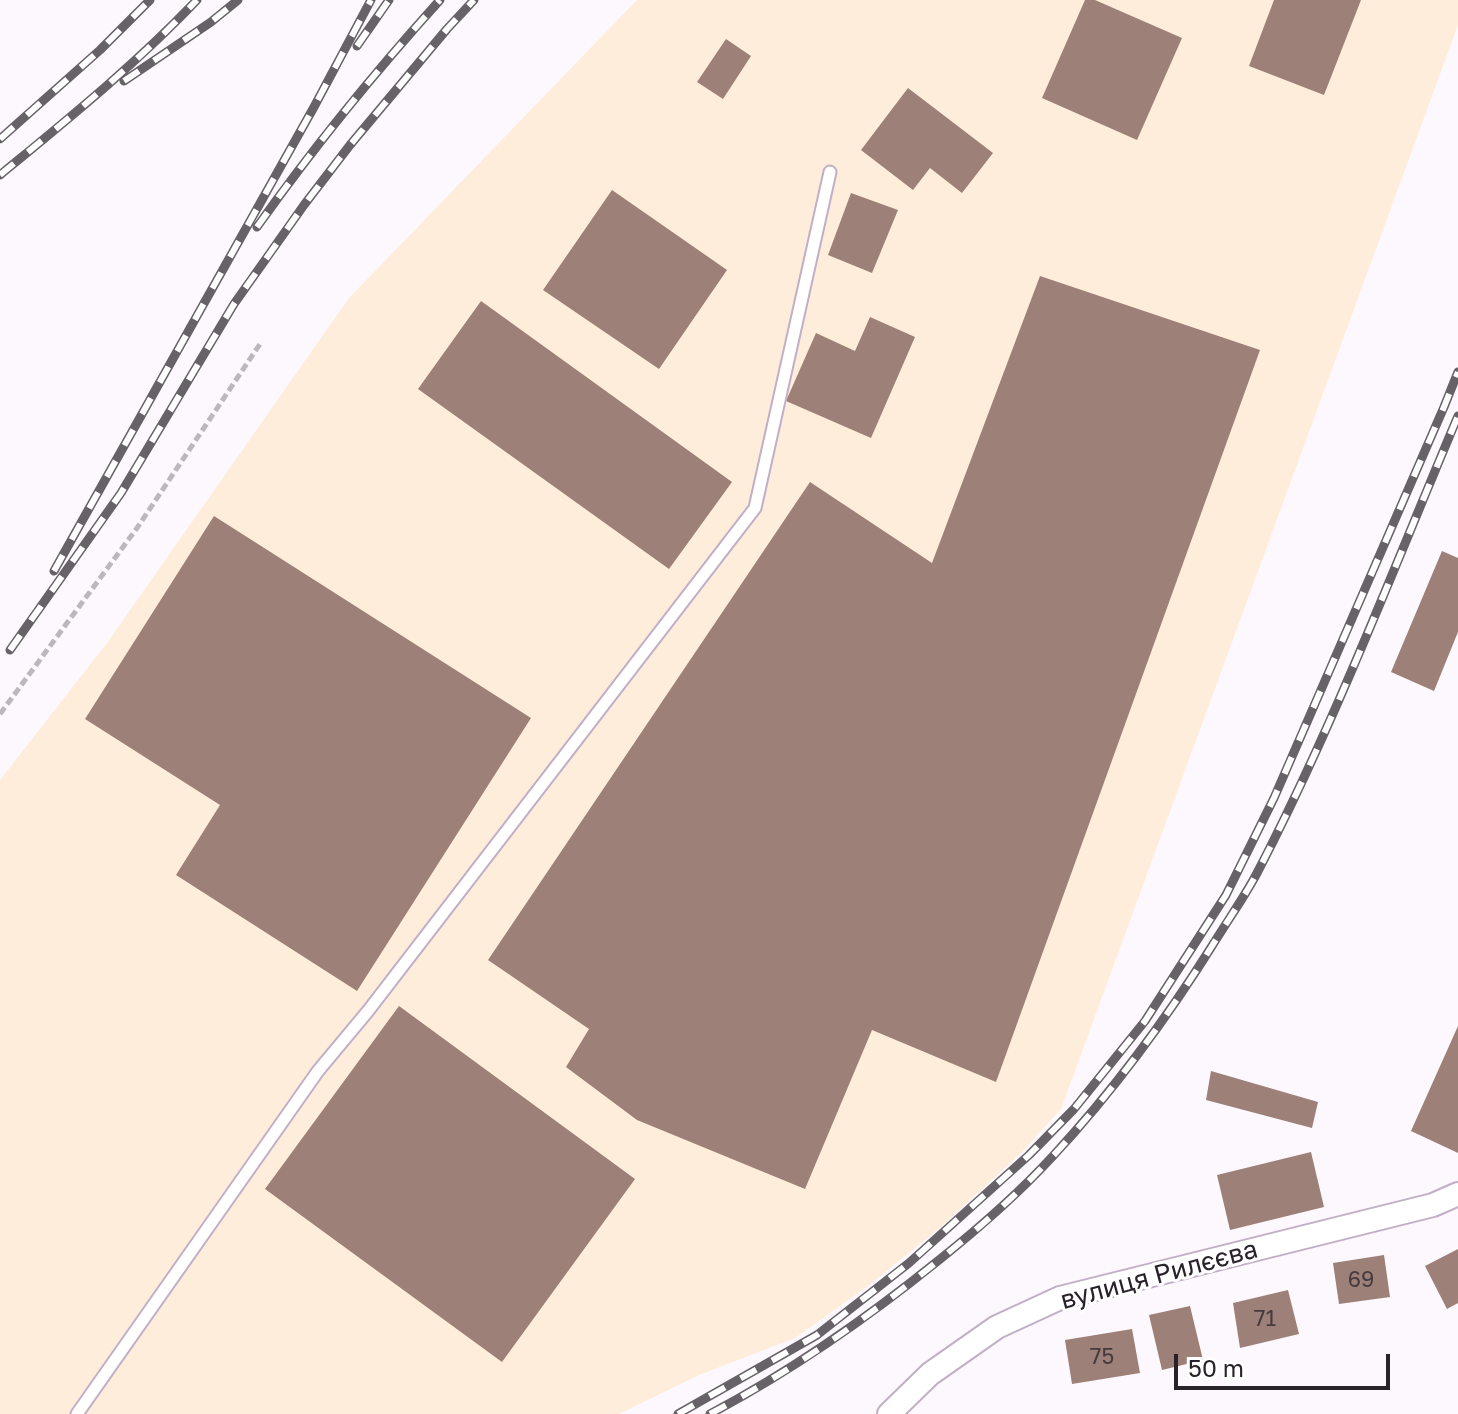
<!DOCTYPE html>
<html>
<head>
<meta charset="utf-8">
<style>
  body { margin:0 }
  #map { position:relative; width:1458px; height:1414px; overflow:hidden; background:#fcf8fd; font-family:"Golos Text",sans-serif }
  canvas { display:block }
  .scale { position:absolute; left:1174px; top:1354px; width:216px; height:36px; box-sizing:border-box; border:4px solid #29222b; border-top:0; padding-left:10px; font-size:24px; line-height:28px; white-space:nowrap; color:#29222b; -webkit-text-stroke:6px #fff; paint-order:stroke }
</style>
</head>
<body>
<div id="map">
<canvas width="1458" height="1414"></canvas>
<div class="scale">50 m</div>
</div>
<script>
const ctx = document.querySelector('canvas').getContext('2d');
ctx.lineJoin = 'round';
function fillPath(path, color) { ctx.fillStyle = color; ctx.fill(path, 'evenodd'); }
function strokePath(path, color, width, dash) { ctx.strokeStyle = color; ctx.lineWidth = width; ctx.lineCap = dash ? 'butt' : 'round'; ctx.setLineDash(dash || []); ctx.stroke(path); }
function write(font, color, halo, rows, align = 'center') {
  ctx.font = font + ' "Golos Text",sans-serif'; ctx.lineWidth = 6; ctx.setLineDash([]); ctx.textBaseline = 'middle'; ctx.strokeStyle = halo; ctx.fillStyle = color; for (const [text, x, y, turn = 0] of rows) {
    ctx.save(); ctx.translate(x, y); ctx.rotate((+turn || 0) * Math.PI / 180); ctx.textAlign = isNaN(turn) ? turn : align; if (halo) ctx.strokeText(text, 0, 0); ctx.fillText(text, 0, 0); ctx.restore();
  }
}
fillPath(new Path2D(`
  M637 0H1458V25L1061 1109 1021 1153 943 1225 868 1286 795 1338 699 1375 619 1414H0V780L107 643 349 298Z`), '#ffeddb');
fillPath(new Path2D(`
  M1085 0H1095L1182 38 1137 140 1042 98Z
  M1274 0H1361L1324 95 1249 66Z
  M726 39 751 56 723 99 697 82Z
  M908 88 993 153 962 193 930 168 913 190 861 150Z
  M612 190 727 270 659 369 543 290Z
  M851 193 898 210 872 273 828 255Z
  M1040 276 1260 350 996 1082 872 1030 805 1189 637 1120 566 1067 589 1029 488 960 810 482 932 563Z
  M481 301 732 482 669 569 418 389Z
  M870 317 915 337 871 438 786 401 816 333 855 351Z
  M214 516 531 718 357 991 176 875 220 805 85 719Z
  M1442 551 1458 558V632L1434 691 1391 672Z
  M399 1006 635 1179 502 1362 265 1189Z
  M1458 1026V1153L1411 1131Z
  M1211 1071 1318 1102 1312 1128 1206 1100Z
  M1311 1152 1324 1207 1230 1230 1217 1175Z
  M1458 1249V1303L1447 1309 1425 1266Z
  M1384 1255 1390 1297 1339 1304 1333 1263Z
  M1288 1290 1299 1334 1240 1348 1233 1303Z
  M1190 1306 1203 1360 1162 1370 1149 1315Z
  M1132 1329 1140 1373 1072 1384 1065 1340Z`), '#9d8077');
const service = new Path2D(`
  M77 1414 318 1071 368 1011 755 508 830 172`);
const minor = new Path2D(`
  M889 1414 930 1374 997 1327 1060 1298 1433 1205 1458 1194`);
strokePath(service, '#c1afc7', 15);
strokePath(minor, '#c1afc7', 26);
strokePath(new Path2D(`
  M0 714 137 528 260 344`), '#bcb7bd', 5, [8, 4]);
strokePath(service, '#fff', 11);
strokePath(minor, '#fff', 22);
const rail = new Path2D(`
  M357 46 389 0
  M124 81 211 22 238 0
  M0 139 100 50 150 0
  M0 175C68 119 136 64 197 0
  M257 227C313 148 375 72 440 0
  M54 571 314 107 371 0
  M10 650 121 493 234 304 304 205 350 145 447 29 474 0
  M678 1414 817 1335 909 1263 1029 1155 1074 1109 1145 1021 1226 895 1274 798 1444 407 1458 372
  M710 1414C793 1370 866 1319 939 1260 979 1228 1018 1194 1053 1156 1113 1091 1165 1021 1212 946 1226 923 1243 899 1256 875 1333 727 1393 570 1458 416`);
strokePath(rail, '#676168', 9);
strokePath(rail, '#fff', 6, [18]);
write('22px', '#463a3e', null, [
  ["69",1361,1280],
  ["71",1265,1319],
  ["75",1102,1357]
]);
write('26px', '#29222b', '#fff', [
  ["вулиця Рилєєва",1159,1275,-15]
]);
</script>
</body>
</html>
